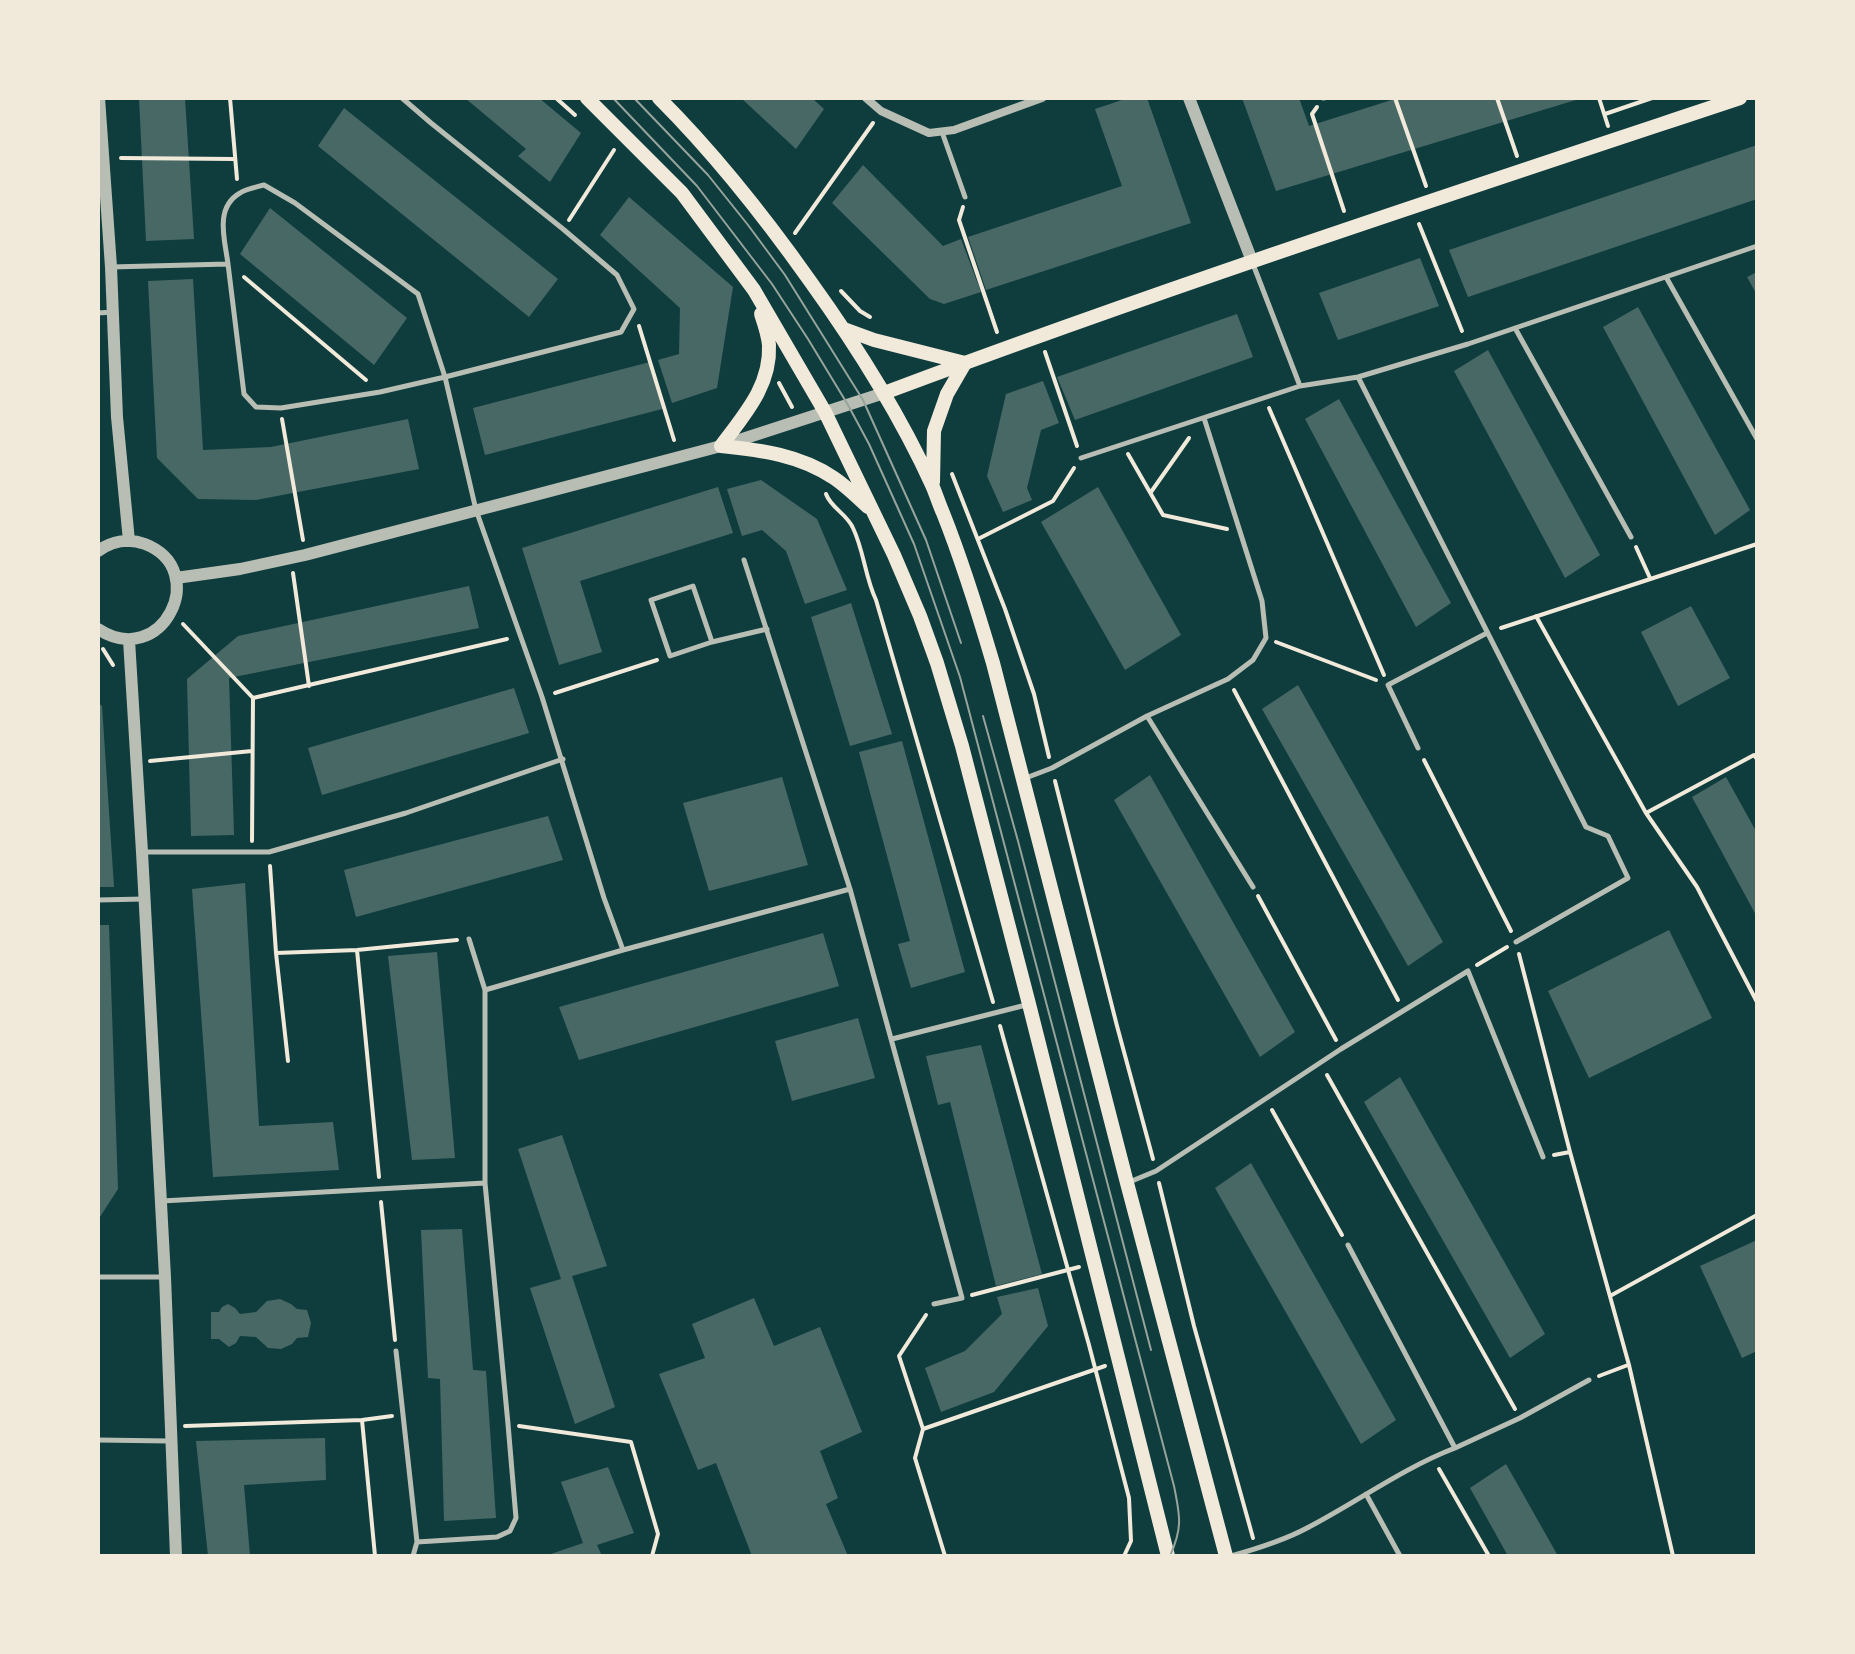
<!DOCTYPE html>
<html>
<head>
<meta charset="utf-8">
<style>
  body { margin:0 }
  #map { position:relative; width:1855px; height:1654px; overflow:hidden; background:#0f3d3e; font-family:"Roboto Condensed",sans-serif }
  canvas { display:block }
  .frame { position:absolute; inset:0; border:100px solid #f1e9da; pointer-events:none }
</style>
</head>
<body>
<div id="map">
<canvas width="1855" height="1654"></canvas>
<div class="frame"></div>
</div>
<script>
const ctx = document.querySelector('canvas').getContext('2d');
ctx.lineJoin = 'round';
function fillPath(path, color) { ctx.fillStyle = color; ctx.fill(path, 'evenodd'); }
function strokePath(path, color, width, dash) { ctx.strokeStyle = color; ctx.lineWidth = width; ctx.lineCap = dash ? 'butt' : 'round'; ctx.setLineDash(dash || []); ctx.stroke(path); }
fillPath(new Path2D(`
  M139 98H185L194 239 146 241Z
  M465 98H539L581 133 550 182 518 156 526 149Z
  M741 98H812L824 109 796 149Z
  M1128 98H1147L1191 223 986 290 968 237 1122 186 1095 109Z
  M1242 98H1299L1309 126 1398 98 1579 99 1276 191Z
  M344 108 558 279 529 317 318 146Z
  M1757 145V199L1468 297 1449 250Z
  M863 165 943 246 961 239 981 292 944 304 930 299 832 203Z
  M629 197 733 287 717 388 672 403 658 360 679 354 680 308 600 235Z
  M270 208 407 318 374 365 240 254Z
  M1420 258 1439 306 1338 340 1319 293Z
  M1757 272V295L1747 277Z
  M193 279 203 450 271 447 408 419 419 469 256 500 198 499 157 458 148 281Z
  M1638 307 1750 510 1715 535 1603 327Z
  M1237 314 1253 357 1075 420 1057 377Z
  M1488 350 1600 555 1565 578 1454 371Z
  M650 362 666 408 485 455 473 408Z
  M1043 381 1059 423 1041 430 1027 488 1032 500 1003 512 987 476 1006 394Z
  M1339 399 1451 603 1416 627 1305 419Z
  M761 480 817 519 847 590 805 604 786 551 762 530 742 536 727 489Z
  M718 487 733 533 580 581 602 652 559 665 522 548Z
  M1098 487 1181 635 1125 670 1041 522Z
  M469 586 479 628 229 678 234 835 191 836 187 679 238 636Z
  M851 603 892 734 850 746 811 617Z
  M1691 606 1730 678 1678 706 1641 632Z
  M1298 685 1443 942 1408 966 1262 709Z
  M514 688 529 733 322 795 308 748Z
  M98 703 102 706 114 887H98Z
  M902 741 965 972 911 988 898 944 910 941 859 752Z
  M1150 775 1295 1032 1260 1057 1114 800Z
  M782 777 808 865 709 891 683 803Z
  M1726 777 1757 833V917L1692 797Z
  M548 816 563 860 356 917 344 870Z
  M245 883 259 1126 333 1122 339 1170 213 1177 192 889Z
  M98 925H109L118 1189 98 1220Z
  M1669 930 1712 1018 1589 1078 1548 991Z
  M823 933 839 986 579 1060 559 1007Z
  M437 952 455 1158 412 1160 388 956Z
  M858 1018 875 1078 792 1101 775 1041Z
  M981 1045 1042 1274 996 1286 950 1102 938 1105 926 1056Z
  M1400 1077 1545 1334 1510 1358 1364 1102Z
  M562 1135 607 1266 572 1276 615 1407 575 1424 530 1288 561 1279 518 1149Z
  M1251 1163 1396 1420 1361 1444 1215 1188Z
  M462 1229 473 1370 486 1371 496 1518 444 1521 440 1379 428 1378 421 1230Z
  M1757 1240V1351L1742 1358 1700 1266Z
  M1038 1288 1048 1326 994 1392 941 1412 925 1368 965 1351 1002 1314 997 1297Z
  M754 1298 774 1346 820 1327 862 1432 820 1451 838 1498 826 1504 848 1556H752L716 1463 698 1470 659 1374 705 1358 692 1324Z
  M280 1299 291 1304 297 1309 307 1310 311 1323 308 1337 297 1338 292 1344 281 1349 268 1348 256 1337 240 1336 236 1343 229 1347 219 1339H211V1312H219L222 1307 228 1304 235 1308 240 1314 256 1312 267 1301Z
  M325 1438 326 1480 244 1485 250 1556H208L196 1441Z
  M1506 1464 1558 1556H1508L1470 1488Z
  M608 1467 634 1533 597 1545 602 1556H545L583 1543 561 1482Z`), '#486865');
strokePath(new Path2D(`
  M230 98 237 179
  M556 98 575 115
  M1395 98 1426 186
  M1497 98 1517 156
  M1599 98 1608 126
  M1317 107 1312 114 1344 211
  M1605 114 1652 98
  M121 158 234 159
  M963 207 959 220 997 332
  M569 220 614 150
  M1419 224 1462 331
  M795 233 873 123
  M244 277 366 380
  M841 291 860 311 870 317
  M639 326 674 440
  M1045 352 1077 446
  M779 383 792 407
  M1269 408 1384 675
  M282 419 303 540
  M98 428V503
  M1128 454 1163 515 1227 529
  M952 474 1005 609 1034 694 1049 757
  M1151 492 1189 438
  M826 494C831 508 847 514 853 528 864 551 865 577 876 600L993 1002
  M978 539 1053 501 1074 468
  M1636 547 1650 578
  M293 573 309 686
  M1536 616 1646 813 1697 887 1757 1002
  M183 624 253 698
  M1501 628 1757 544
  M1276 642 1376 680
  M103 649 113 665
  M1234 690 1398 1000
  M555 693 657 660
  M1424 760 1511 931
  M150 761 252 751
  M1055 781 1117 1026 1153 1159
  M1646 813 1754 755 1757 759
  M252 841 253 698 507 639
  M270 866 276 953 288 1061
  M1258 896 1336 1040
  M357 950 379 1177
  M276 953 357 950 457 940
  M1519 954 1570 1152 1629 1365 1673 1556
  M1477 965 1507 947
  M1000 1026 1089 1345 1129 1498 1131 1541 1124 1556
  M1327 1075 1515 1409
  M1272 1110 1342 1235
  M1554 1155 1570 1152
  M1159 1183 1194 1326 1253 1538
  M381 1202 395 1340
  M972 1295 1079 1267
  M1610 1296 1757 1215
  M1599 1376 1628 1365
  M362 1420 375 1556
  M185 1426 362 1420 392 1416
  M519 1426 631 1442 658 1534 652 1556
  M923 1429 899 1356 926 1315
  M1439 1469 1489 1556
  M945 1556 915 1458 923 1429 1105 1366`), '#f1e9da', 4);
strokePath(new Path2D(`
  M1323 98H1324
  M942 132 965 197
  M228 264C225 240 214 208 240 193 246 189 257 187 264 185L295 203 418 294 445 377 476 510 542 697 604 898 623 950 485 990V1183L508 1424 516 1518 510 1531 497 1537 417 1542 413 1556
  M1253 264 1300 386
  M111 267 228 264 244 394 256 407 281 408 380 392 445 377 621 332 634 309 617 275 563 229 431 123 402 98
  M1666 277 1757 439
  M98 313 113 312
  M1515 328 1631 537
  M1358 377 1586 827 1608 836 1628 878 1516 942
  M1081 458 1300 386 1358 377 1468 344 1757 246
  M744 560 850 889
  M712 642 693 586 651 600 670 656 712 642 767 629
  M1147 716 1253 887
  M1418 748 1388 685 1487 633
  M1023 779 1052 768 1147 716 1228 679 1253 660 1266 638 1262 601 1204 418
  M143 852H269L406 813 563 759
  M98 900 144 899
  M469 939 485 990
  M623 950 850 889 962 1298 934 1304
  M892 1039 1026 1005
  M1127 1183 1156 1171 1341 1049 1468 971 1543 1157
  M162 1201 485 1183
  M98 1277H165
  M396 1351 417 1542
  M98 1440 169 1441
  M1455 1448 1520 1418 1589 1380
  M1366 1494 1400 1556
  M1231 1556C1256 1549 1283 1541 1307 1528 1357 1502 1403 1468 1455 1448L1348 1245`), '#b8beb3', 5);
strokePath(new Path2D(`
  M866 98 881 111 929 133 954 130 1042 98`), '#b8beb3', 8);
strokePath(new Path2D(`
  M99 98 111 267 117 417 129 541
  M1189 98 1252 261
  M98 551C112 541 129 538 145 544 212 570 162 671 98 629
  M176 578 240 569 305 555 520 499 721 446 884 393
  M129 640 142 852 165 1277 176 1556`), '#b8beb3', 12);
strokePath(new Path2D(`
  M884 393C1167 287 1454 193 1740 98`), '#f1e9da', 14);
strokePath(new Path2D(`
  M587 98 682 193 754 290 825 412 894 555 920 616 937 663 962 746 1029 1004 1168 1556
  M659 98C715 154 764 216 810 281 856 345 899 413 932 485 936 494 939 504 943 513 963 563 978 612 993 663L1127 1183 1226 1556
  M844 329 874 340 965 363 947 394 934 431 933 482
  M721 446C744 415 771 386 769 345 768 334 764 323 761 314
  M721 446C761 450 800 455 834 478 846 486 857 497 868 507`), '#f1e9da', 14);
strokePath(new Path2D(`
  M613 98 697 186 772 284 808 339 848 405 869 444 914 544 960 677 1174 1486C1180 1516 1183 1527 1170 1556
  M634 98 708 175 748 225 785 275 863 400 926 540 961 643
  M983 716 1018 841 1151 1350`), '#97a49c', 2);
</script>
</body>
</html>
